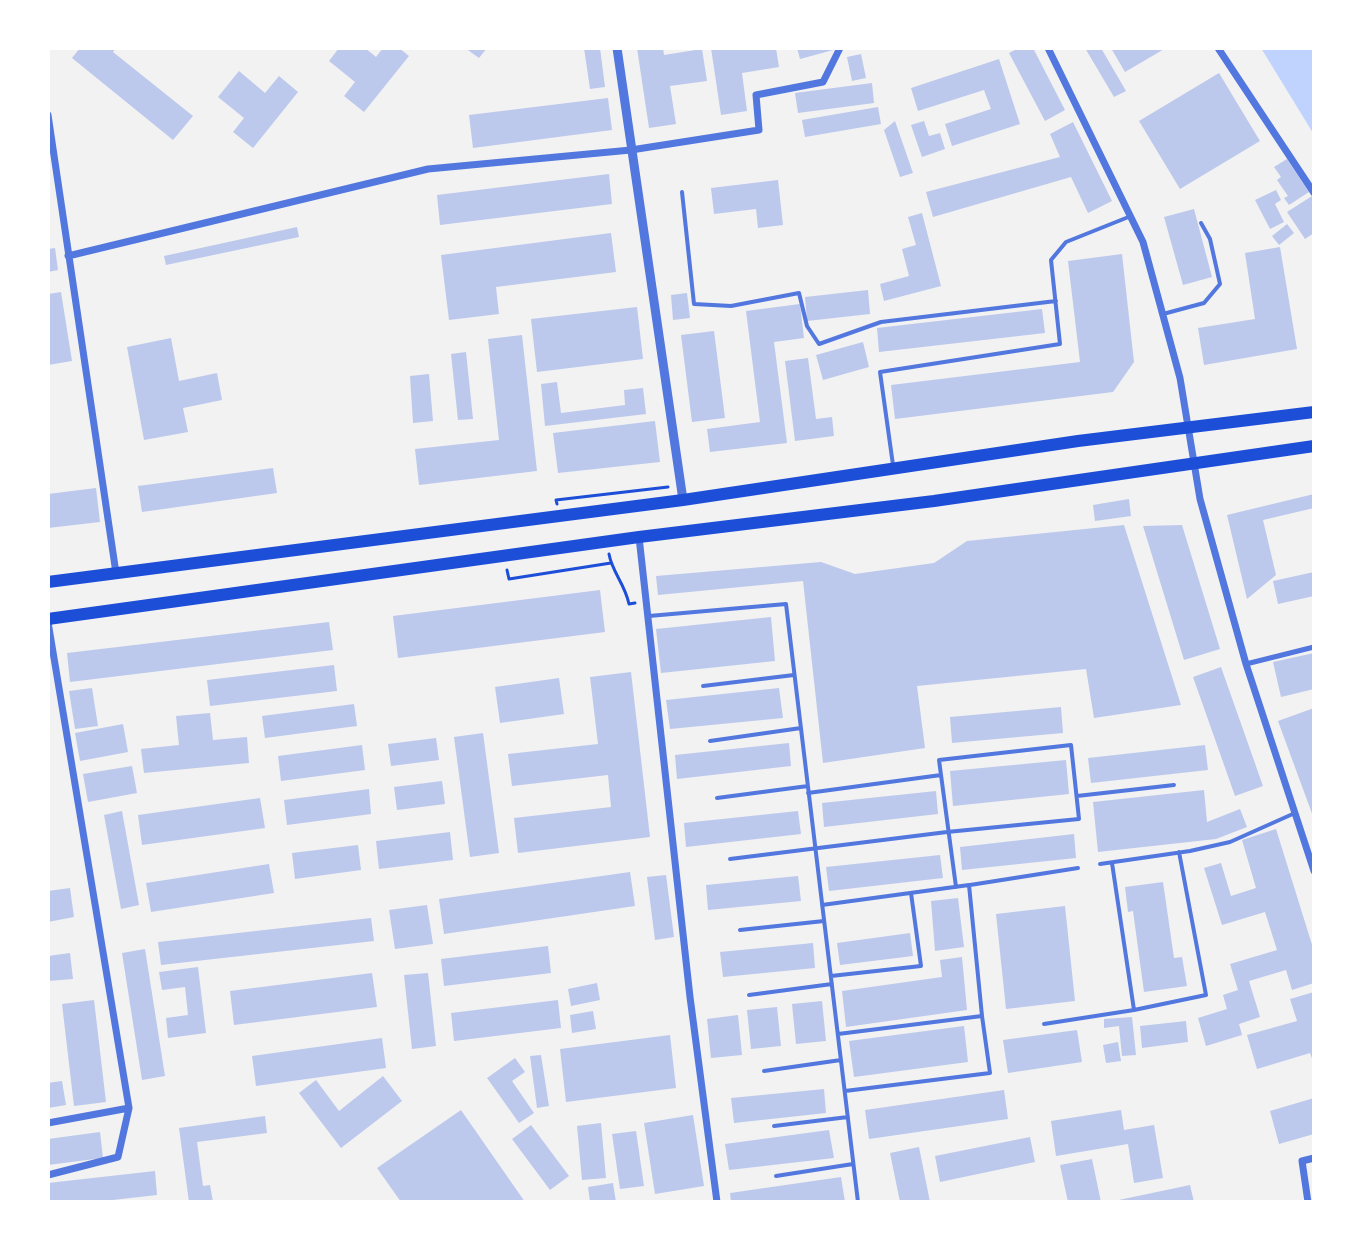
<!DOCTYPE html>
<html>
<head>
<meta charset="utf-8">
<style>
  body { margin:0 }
  #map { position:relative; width:1362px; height:1250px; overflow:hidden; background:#f2f2f2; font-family:"Fira Sans",sans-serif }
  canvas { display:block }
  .frame { position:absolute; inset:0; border:50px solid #fff; pointer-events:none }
</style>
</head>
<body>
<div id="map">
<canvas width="1362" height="1250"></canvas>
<div class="frame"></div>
</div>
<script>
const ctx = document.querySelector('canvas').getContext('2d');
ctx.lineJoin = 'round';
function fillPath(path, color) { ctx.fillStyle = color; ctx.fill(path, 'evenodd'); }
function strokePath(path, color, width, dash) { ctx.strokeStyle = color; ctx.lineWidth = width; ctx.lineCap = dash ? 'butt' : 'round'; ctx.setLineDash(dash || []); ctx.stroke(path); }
fillPath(new Path2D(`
  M1261 48H1314V134L1313 133Z`), '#bfd3fe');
fillPath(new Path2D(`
  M80 48H116L113 52 193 116 173 140 72 58Z
  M339 48H365L376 57 383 48H399L409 56 364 112 344 96 355 82 329 61Z
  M465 48H487L479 58Z
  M584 48H600L605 87 590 89Z
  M637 48H663L664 55 702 49 707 81 670 86 676 124 649 128Z
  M711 48H776L779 67 742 73 747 111 721 115Z
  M797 48H836L837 49 800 59Z
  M1019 48H1033L1065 110 1045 121 1009 53Z
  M1085 48H1101L1126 91 1114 97Z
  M1111 48H1166L1125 72Z
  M861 54 866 78 852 81 847 57Z
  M999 59 1020 124 952 146 945 124 991 109 984 90 918 111 911 88Z
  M239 71 265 93 279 76 298 92 253 148 233 132 244 118 218 97Z
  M1219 73 1260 141 1180 189 1139 121Z
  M872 83 874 103 798 113 795 93Z
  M608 98 612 130 473 148 469 115Z
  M878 107 881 124 805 137 802 120Z
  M895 121 913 173 900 177 884 130Z
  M924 121 929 136 940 133 945 149 922 157 911 125Z
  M1073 122 1112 201 1088 213 1071 177 933 217 926 192 1060 157 1050 134Z
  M1287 159 1309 192 1289 205 1284 198 1288 196 1277 180 1281 177 1274 167Z
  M609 174 612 204 440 225 437 195Z
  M778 180 783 225 758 228 756 209 714 214 711 188Z
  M1276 190 1281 200 1275 204 1284 222 1270 229 1255 200Z
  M1312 196 1314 200V233L1305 239 1287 212Z
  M1194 209 1212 277 1183 285 1164 217Z
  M922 213 941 286 884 301 880 284 909 276 902 249 916 245 908 217Z
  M1287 224 1294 233 1279 245 1272 236Z
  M297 227 299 237 166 265 164 256Z
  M611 233 616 272 496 287 499 314 449 320 441 255Z
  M1280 247 1297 349 1204 365 1198 328 1255 319 1245 253Z
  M55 248 58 270 48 272V249Z
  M1122 254 1134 362 1113 392 895 419 891 385 1080 362 1068 261Z
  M868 290 870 314 807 321 805 297Z
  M61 292 72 361 48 365V294Z
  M687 293 690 318 673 320 671 295Z
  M800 304 804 338 774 342 787 443 710 452 707 429 760 422 746 311Z
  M637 307 643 359 537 372 531 319Z
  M1042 309 1045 333 879 352 877 328Z
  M714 331 725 418 692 422 681 335Z
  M522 335 537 471 419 485 415 449 499 440 488 339Z
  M171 338 179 381 217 373 222 400 183 408 188 432 144 440 127 347Z
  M863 342 869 367 823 380 816 355Z
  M466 352 473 419 458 420 451 354Z
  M808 358 816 419 832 417 834 436 795 441 785 361Z
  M429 374 433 421 413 423 410 376Z
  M557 382 561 413 625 405 624 390 643 388 646 414 545 426 541 384Z
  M655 421 660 462 558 473 553 433Z
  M273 468 277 493 142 512 138 486Z
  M96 488 100 522 48 528V494Z
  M1314 494V508L1263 520 1276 575 1247 599 1227 515Z
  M1129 499 1131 516 1095 521 1093 505Z
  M1124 525 1181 705 1094 718 1086 669 917 686 925 748 823 763 803 581 658 595 656 576 821 562 855 574 934 563 967 541Z
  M1182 525 1220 649 1184 660 1143 526Z
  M1314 572V596L1278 604 1273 581Z
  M600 590 605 632 398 658 393 616Z
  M771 617 775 661 661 673 656 629Z
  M329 622 333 650 70 682 67 653Z
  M1314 653V689L1281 697 1273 662Z
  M334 665 337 691 210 706 207 680Z
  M1221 667 1263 786 1235 796 1193 677Z
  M631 672 650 837 518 853 514 818 611 807 608 775 512 786 508 754 598 744 590 677Z
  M559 678 564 714 500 723 495 687Z
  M92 688 98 726 75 729 69 691Z
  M779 688 783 718 670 729 666 700Z
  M354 704 357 726 265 738 262 716Z
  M1061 707 1063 733 952 743 950 717Z
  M1314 708V819L1278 721Z
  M210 713 213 740 247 737 249 763 144 773 141 749 179 745 176 716Z
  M123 724 128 752 80 761 75 733Z
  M483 733 499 853 470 857 454 737Z
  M436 738 439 760 391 766 388 744Z
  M789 743 791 766 677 779 675 755Z
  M362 745 365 770 281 781 278 756Z
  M1205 745 1208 770 1091 783 1088 758Z
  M1066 760 1069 794 953 806 950 771Z
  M132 766 137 793 88 802 83 774Z
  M442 781 445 804 397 810 394 787Z
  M369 789 371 814 287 825 284 800Z
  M1204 790 1207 822 1240 809 1247 827 1216 839 1098 852 1093 802Z
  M936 791 938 814 824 827 822 803Z
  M260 798 265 828 142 845 138 815Z
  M122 811 139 905 121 909 104 815Z
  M798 811 801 834 686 847 684 823Z
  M1276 829 1314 951V983L1292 990 1286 970 1249 981 1260 1017 1239 1024 1242 1035 1206 1046 1198 1018 1227 1009 1223 995 1238 990 1230 964 1277 950 1265 912 1222 925 1204 868 1221 863 1231 896 1256 888 1242 840Z
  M450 832 453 860 379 869 376 841Z
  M1074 834 1076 858 962 870 960 847Z
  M358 845 361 870 295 879 292 853Z
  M940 855 943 878 829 891 826 867Z
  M269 864 274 893 151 912 146 883Z
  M630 872 635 906 444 934 439 899Z
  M666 875 674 937 655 940 647 877Z
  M798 876 801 901 708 910 706 885Z
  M1163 882 1174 958 1182 957 1187 986 1144 992 1133 911 1128 912 1125 887Z
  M70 888 74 917 48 922V891Z
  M958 898 964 947 935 951 931 901Z
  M427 905 433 944 395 949 389 910Z
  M1065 906 1075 1001 1006 1009 996 914Z
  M371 918 374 941 161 965 158 942Z
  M910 933 913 956 840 965 837 943Z
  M813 943 815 968 723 977 720 952Z
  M548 946 551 973 444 986 441 959Z
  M145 949 165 1076 142 1080 122 953Z
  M70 953 73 979 48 981V956Z
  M962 957 967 1010 846 1027 842 991 942 977 940 960Z
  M198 967 206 1033 168 1038 166 1018 188 1015 185 987 162 990 159 972Z
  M372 973 377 1007 234 1025 230 991Z
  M428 973 436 1046 412 1049 404 975Z
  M597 983 600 1000 571 1006 568 989Z
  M1314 992V1064L1310 1053 1257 1069 1247 1035 1297 1021 1290 999Z
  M94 1000 106 1102 74 1106 62 1004Z
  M558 1000 561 1028 454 1041 451 1013Z
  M822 1001 826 1041 796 1044 792 1004Z
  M777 1007 781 1046 751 1049 747 1010Z
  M593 1011 596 1029 572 1033 570 1015Z
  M738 1015 742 1055 711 1058 707 1019Z
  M1132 1017 1136 1055 1122 1056 1119 1026 1104 1028V1019Z
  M1186 1021 1188 1042 1142 1048 1140 1026Z
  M964 1026 968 1062 854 1077 849 1041Z
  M1077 1030 1082 1062 1008 1073 1003 1040Z
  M670 1035 676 1088 566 1102 560 1049Z
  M382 1038 386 1068 256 1086 252 1056Z
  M1118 1042 1121 1061 1106 1063 1103 1045Z
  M541 1055 549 1106 537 1108 530 1056Z
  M515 1058 525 1072 512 1081 534 1113 519 1123 487 1078Z
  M383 1076 402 1101 341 1148 299 1093 316 1080 339 1111Z
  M62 1081 66 1105 48 1108V1083Z
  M824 1089 826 1113 734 1123 731 1098Z
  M1004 1090 1008 1119 869 1139 865 1110Z
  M1314 1098V1134L1279 1144 1270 1111Z
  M461 1110 525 1202H401L377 1168Z
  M1121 1110 1124 1130 1154 1125 1163 1178 1134 1183 1128 1144 1056 1156 1051 1121Z
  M693 1115 704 1186 655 1194 644 1123Z
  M265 1116 267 1133 197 1142 203 1186 210 1185 213 1202H189L179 1128Z
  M601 1123 606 1178 582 1180 577 1126Z
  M531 1125 569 1176 550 1190 512 1139Z
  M829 1130 834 1158 729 1170 725 1144Z
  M636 1131 644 1186 620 1189 612 1134Z
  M100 1132 103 1158 48 1165V1139Z
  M1030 1137 1035 1162 940 1182 935 1156Z
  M919 1147 930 1202H900L890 1153Z
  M1092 1159 1101 1202H1068L1060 1165Z
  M155 1171 157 1195 95 1202H48V1183Z
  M841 1177 845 1202H731L730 1193Z
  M613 1183 616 1202H590L588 1187Z
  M1190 1185 1194 1202H1114V1201Z`), '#bdc9ec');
strokePath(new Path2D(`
  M557 504 556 500 668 487
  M609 554C612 572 625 584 629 604L635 603
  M507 570 509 579 611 563`), '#1d4ed8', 3);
strokePath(new Path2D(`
  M682 192 694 304 731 306 799 293 807 326 819 344 881 322 1056 301
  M1163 314 1204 303 1220 284 1210 239 1201 223
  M893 465 880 372 1060 344 1051 260 1066 242 1131 216
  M649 616 786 604 858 1202
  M703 686 794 675
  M710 741 801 728
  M808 793 941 775
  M1077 796 1174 785
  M717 798 808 786
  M730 859 947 832 1079 819 1071 745 939 760 956 887
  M1112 863 1134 1010 1206 995 1179 852
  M1100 864 1190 851 1230 842 1295 813
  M970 885 1078 868
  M822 905 969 885 982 1016
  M740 930 824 921
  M831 976 921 966 911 893
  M749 995 832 984
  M1044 1024 1134 1010
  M838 1034 982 1016 990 1073 845 1091
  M764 1071 841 1060
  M774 1126 848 1117
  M776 1176 853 1164`), '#5277de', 4);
strokePath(new Path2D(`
  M1246 664 1314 647`), '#5277de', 5);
strokePath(new Path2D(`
  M1048 48 1143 242 1180 378 1200 499 1246 664 1314 871
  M1218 48 1314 193
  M48 115 116 573
  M68 256 428 169 631 150 759 130 756 95 823 82 840 48
  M639 537 690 997 717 1202
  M48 622 129 1108 48 1123
  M48 1175 118 1157 129 1108
  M1308 1202 1302 1161 1314 1158`), '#5277de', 7);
strokePath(new Path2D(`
  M617 48 683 500`), '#5277de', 9);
strokePath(new Path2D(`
  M48 582 683 500 1078 441 1314 412
  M48 619 639 537 934 501 1314 446`), '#1d4ed8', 12);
</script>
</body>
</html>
